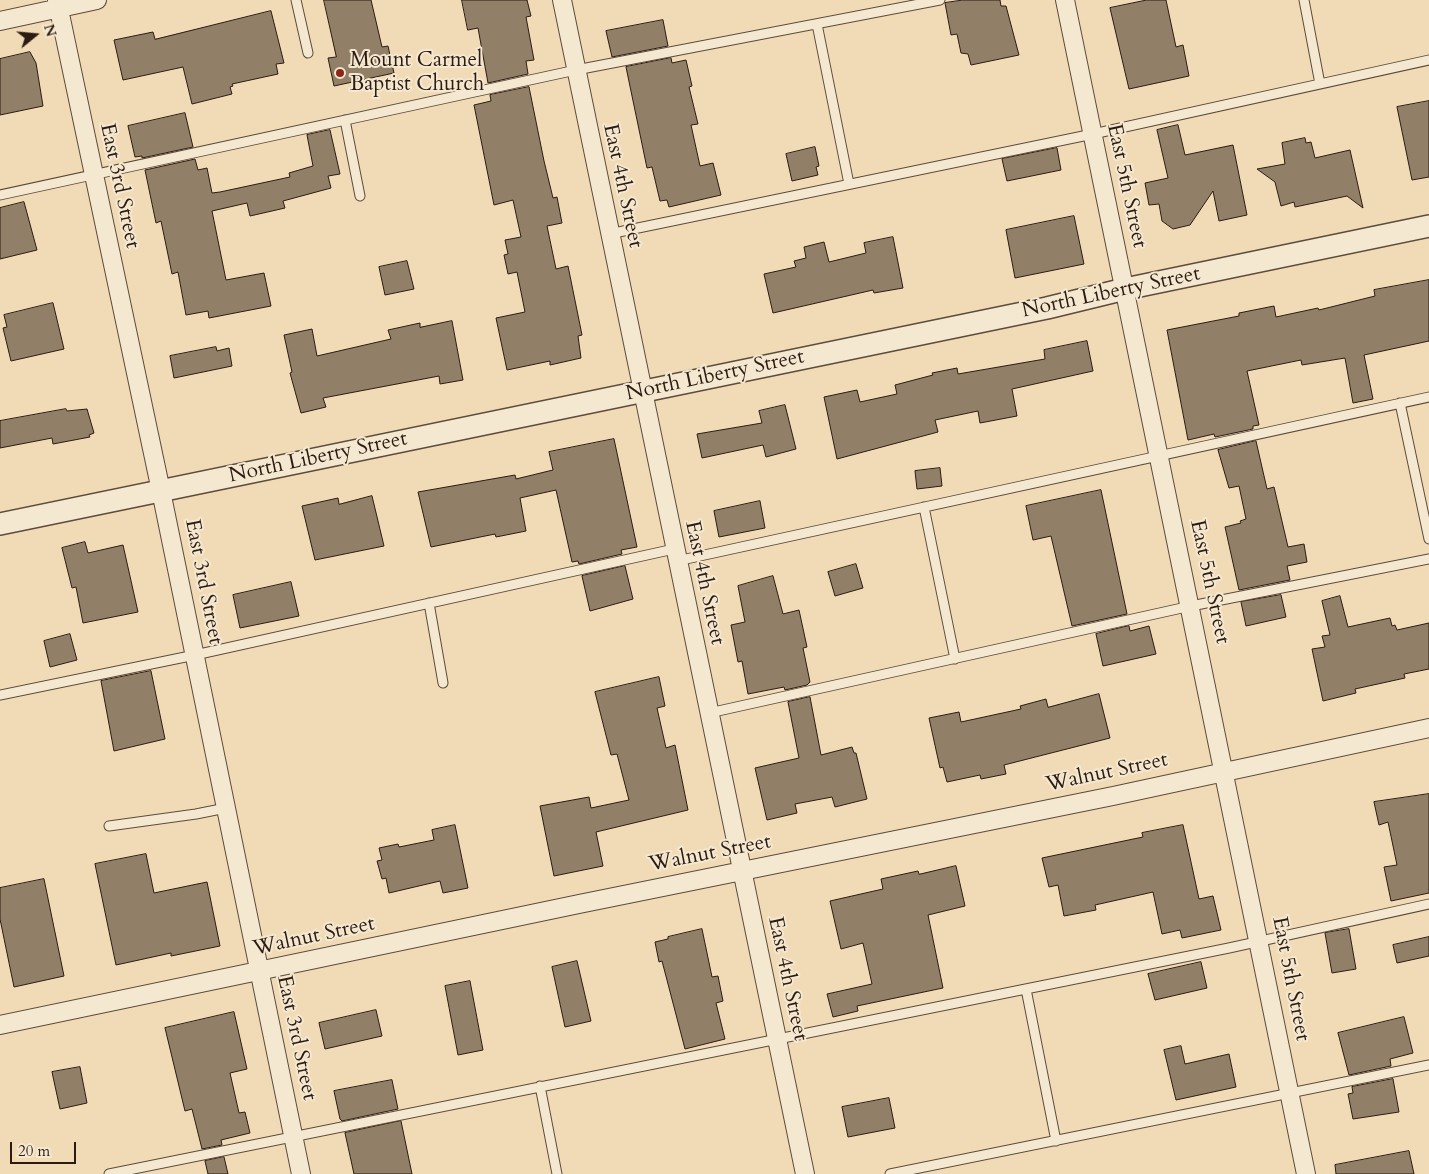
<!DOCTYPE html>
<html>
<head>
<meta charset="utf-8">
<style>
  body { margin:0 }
  #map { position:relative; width:1429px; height:1174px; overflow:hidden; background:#f0dbb6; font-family:Cardo,serif }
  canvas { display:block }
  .north { position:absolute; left:10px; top:10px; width:50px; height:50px; -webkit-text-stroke:4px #f5e8d0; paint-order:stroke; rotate:73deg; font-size:14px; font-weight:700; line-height:20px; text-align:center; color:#2c1b13 }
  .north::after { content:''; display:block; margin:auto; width:18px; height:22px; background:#2c1b13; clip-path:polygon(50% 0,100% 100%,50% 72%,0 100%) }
  .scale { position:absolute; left:10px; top:1142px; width:66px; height:22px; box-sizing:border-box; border:2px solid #2c1b13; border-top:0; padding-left:6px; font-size:15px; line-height:18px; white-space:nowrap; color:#2c1b13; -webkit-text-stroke:4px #f5e8d0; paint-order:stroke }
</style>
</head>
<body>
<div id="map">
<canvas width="1429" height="1174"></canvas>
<div class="north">N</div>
<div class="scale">20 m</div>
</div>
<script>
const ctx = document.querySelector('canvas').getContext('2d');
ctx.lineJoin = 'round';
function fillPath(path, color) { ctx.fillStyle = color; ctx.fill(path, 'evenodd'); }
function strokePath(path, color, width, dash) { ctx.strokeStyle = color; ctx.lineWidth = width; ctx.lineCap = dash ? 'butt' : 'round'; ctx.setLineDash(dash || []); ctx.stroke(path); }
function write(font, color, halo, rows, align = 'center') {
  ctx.font = font + ' Cardo,serif'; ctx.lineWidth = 4; ctx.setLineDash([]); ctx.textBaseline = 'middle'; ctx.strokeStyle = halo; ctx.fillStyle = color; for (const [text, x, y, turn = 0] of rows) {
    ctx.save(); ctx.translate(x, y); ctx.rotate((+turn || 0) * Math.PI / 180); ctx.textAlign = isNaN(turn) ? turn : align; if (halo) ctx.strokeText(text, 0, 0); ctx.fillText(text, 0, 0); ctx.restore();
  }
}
const building = new Path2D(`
  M324 0H371L382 47 388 46 394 73 334 86 328 58 336 57Z
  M462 0H527L531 16 526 17 534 60 526 61 528 74 488 83 478 28 468 30Z
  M963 0H1000L1001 6H1006L1019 55 971 65 968 54 961 53 957 34 951 35 945 3Z
  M1147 0H1166L1176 47 1183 45 1189 76 1129 89 1110 8Z
  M271 11 284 63 276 64 278 74 232 84 233 86 230 87 232 94 192 104 183 67 123 80 114 40 153 32 155 39Z
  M663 20 668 46 612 57 606 31Z
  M30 52 36 63 43 106 0 115V59Z
  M671 58 672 63 686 60 692 86 689 87 698 124 691 125 700 166 713 163 721 195 669 207 667 200 660 201 652 167 647 168 626 67Z
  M529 87 544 161 553 198 557 197 562 223 547 226 556 269 568 266 582 335 578 336 581 358 550 365V361L507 370 496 318 525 312 517 272 508 274 504 255 508 254 505 240 521 237 513 200 494 205 474 105 491 101 490 95Z
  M1429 101V177L1412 180 1397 107Z
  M185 113 193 147 142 158V156L135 157 128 126Z
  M1178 125 1185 155 1233 145 1247 215 1219 221 1213 191 1190 225 1173 229 1162 221 1159 204 1149 205 1145 183 1168 178 1157 130Z
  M330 130 340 174 328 176 331 188 283 201 285 208 250 216 247 203 212 211 226 280 264 273 271 306 209 318 208 311 186 315 178 272 172 274 161 221 156 223 145 170 195 159 198 170 207 168 212 193 220 192 290 177 289 173 313 166 307 135Z
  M1305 138 1306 143 1311 142 1315 158 1350 150 1363 208 1347 196 1295 207 1294 202 1281 206 1275 182 1257 169 1285 164 1282 143Z
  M815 147 819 166 816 167 818 175 792 181 786 154Z
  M1057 148 1061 170 1007 181 1002 159Z
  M24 202 37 250 0 259V208Z
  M1074 216 1084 264 1015 278 1006 230Z
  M893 237 903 288 874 293 873 290 773 313 764 274 796 267 794 261 806 258 804 247 824 242 829 262 866 253 864 243Z
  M407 261 414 289 385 295 379 267Z
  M1429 280V341L1364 355 1373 399 1353 403 1345 358 1302 365 1301 360 1247 371 1259 425 1253 426V429L1215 437 1214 434 1188 440 1167 330 1239 316V313L1274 306 1276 317 1318 308 1319 310 1375 296 1374 290Z
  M53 303 64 349 11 361 3 328 7 327 4 315Z
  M452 321 463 380 440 384 439 376 323 398 326 407 301 413 290 373 292 372 284 335 312 329 317 356 391 339 388 330 420 323V327Z
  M1087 341 1093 371 1012 389 1017 416 980 423 978 411 935 420 938 432 837 459 824 397 857 390 860 402 897 394 895 385 933 375 932 373 957 368 958 374 1045 359 1044 350Z
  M216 347 217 351 229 348 232 366 174 378 170 356Z
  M785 405 796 449 766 457 763 445 702 458 697 434 762 423 759 411Z
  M66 409 67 411 87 409 94 433 89 435 90 437 53 444 52 438 0 448V421Z
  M614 439 637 547 621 550 622 554 579 564 578 561 572 562 556 490 520 498 526 531 496 537 495 534 431 547 418 492 515 475 516 479 553 470 549 452Z
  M1256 441 1267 489 1274 487 1288 547 1304 544 1307 562 1287 566 1290 580 1239 590 1225 527 1241 523 1240 521 1246 519 1239 486 1229 488 1218 450Z
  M940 468 942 486 917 489 915 471Z
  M1101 490 1127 614 1072 626 1051 536 1033 540 1026 506Z
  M372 496 384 546 315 560 302 506 338 498 339 504Z
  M760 501 765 528 719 537 714 511Z
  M85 542 88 553 123 545 138 612 83 623 76 587 72 588 62 548Z
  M856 564 863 588 835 596 828 572Z
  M625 566 633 599 590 611 582 576Z
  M773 576 783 614 799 610 807 647 803 648 810 682 807 685 785 690 784 687 748 694 742 661 738 662 731 625 745 622 738 586Z
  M291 582 299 616 240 628 233 595Z
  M1281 595 1286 617 1246 626 1241 602Z
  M1340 596 1348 627 1390 618 1392 626 1395 625 1397 630 1429 623V669L1404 674 1405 678 1355 689 1356 693 1323 701 1312 649 1325 647 1322 636 1330 635 1322 601Z
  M1129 626 1130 631 1149 626 1156 654 1103 666 1096 634Z
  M70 634 77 660 50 667 44 641Z
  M151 671 165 739 114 751 101 681Z
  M659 677 665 706 657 708 666 748 675 745 688 810 596 832 603 866 554 876 540 806 589 797 591 808 629 800 617 754 611 755 595 692Z
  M1099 694 1110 738 1004 765 1006 774 981 779 980 775 947 782 943 767 940 768 929 718 959 712 961 722 1021 709 1020 706 1046 699 1048 707Z
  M810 697 821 755 852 747 854 753H856L867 799 835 807 832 797 795 804 797 813 767 820 755 768 799 758 788 702Z
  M1429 794V893L1391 901 1384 867 1397 865 1388 822 1379 825 1374 802Z
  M455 825 468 888 443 893 440 881 389 893 386 878 382 879 377 861 382 860 379 848 398 844 399 847 434 840 432 830Z
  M1183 825 1199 899 1213 896 1221 930 1182 938 1180 930 1162 934 1153 892 1095 905 1096 910 1064 916 1058 885 1049 887 1042 858 1143 837 1142 833Z
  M146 854 154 893 207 882 220 946 171 956V953L116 965 95 864Z
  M956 866 965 906 928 915 943 988 857 1006 858 1011 833 1017 827 994 872 984 863 943 841 949 830 901 883 889 881 879 918 871 919 874Z
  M44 879 64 976 14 987 0 919V888Z
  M702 929 712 977 718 976 723 1001 716 1003 725 1039 685 1049 662 961 659 962 655 942 668 939V937Z
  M1349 929 1356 969 1332 973 1325 933Z
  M1429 937V956L1397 963 1393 945Z
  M577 961 591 1021 565 1027 552 967Z
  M1201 962 1207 988 1155 1000 1148 974Z
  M470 981 483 1050 458 1055 445 986Z
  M376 1010 382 1036 325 1049 319 1023Z
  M234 1012 247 1069 230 1073 239 1113 245 1112 250 1133 221 1140 222 1145 202 1149 192 1109 185 1111 165 1028Z
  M1404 1017 1413 1053 1390 1059 1391 1066 1349 1075 1338 1033Z
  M1181 1046 1185 1064 1229 1054 1236 1087 1176 1100 1164 1050Z
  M80 1067 87 1103 60 1109 52 1072Z
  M1393 1079 1399 1112 1353 1119 1348 1094 1353 1093 1352 1087Z
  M392 1080 398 1109 342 1121 340 1119 334 1091Z
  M889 1098 895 1128 848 1137 842 1107Z
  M401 1121 412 1174H354L345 1133Z
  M1409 1151 1414 1174H1336L1335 1165Z
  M224 1157 228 1174H208L205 1161Z`);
fillPath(building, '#927f68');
strokePath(building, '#2c1b13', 1);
const service = new Path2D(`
  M296 0 308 53
  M1304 0 1320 84
  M817 24 849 184
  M345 120 360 196
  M0 195 576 70 940 0
  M609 234 1093 134 1429 60
  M1400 403 1429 539
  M924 507 955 659
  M677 561 1429 397
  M429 603 443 683
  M0 695 195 655 674 549
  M709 713 1191 606 1429 559
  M109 826 196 814 226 808
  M1026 989 1056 1141
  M540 1086 557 1174
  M109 1174 1229 948 1429 904
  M890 1174 1429 1065`);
const minor = new Path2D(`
  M57 0 161 491 301 1174
  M562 0 805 1174
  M1065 0 1306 1174
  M0 21 97 0
  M0 1025 579 904 1113 796 1429 728`);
const tertiary = new Path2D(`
  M0 524 1047 308 1125 289 1429 226`);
strokePath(service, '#5d4b3c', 11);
strokePath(minor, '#5d4b3c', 20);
strokePath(tertiary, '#5d4b3c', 24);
strokePath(service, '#f5e8d0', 9);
strokePath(minor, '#f5e8d0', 18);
strokePath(tertiary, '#f5e8d0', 21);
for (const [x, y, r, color] of [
  [340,73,5,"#8f2418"]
]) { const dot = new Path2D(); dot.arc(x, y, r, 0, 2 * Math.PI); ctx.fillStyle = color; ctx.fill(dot); strokePath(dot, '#f5e8d0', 2); }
write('21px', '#2c1b13', '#f5e8d0', [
  ["Mount Carmel",350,61],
  ["Baptist Church",350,85]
], 'left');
write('21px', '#2c1b13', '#f5e8d0', [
  ["East 3rd Street",119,186,78],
  ["East 4th Street",622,186,78],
  ["East 5th Street",1126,186,78],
  ["North Liberty Street",1111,293,-12],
  ["North Liberty Street",715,376,-12],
  ["North Liberty Street",318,458,-12],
  ["East 3rd Street",203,582,79],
  ["East 5th Street",1209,582,78],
  ["East 4th Street",704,583,78],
  ["Walnut Street",1107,773,-12],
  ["Walnut Street",710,854,-11],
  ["Walnut Street",314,937,-12],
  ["East 4th Street",787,979,78],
  ["East 5th Street",1290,979,79],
  ["East 3rd Street",296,1038,78]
]);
</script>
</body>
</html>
